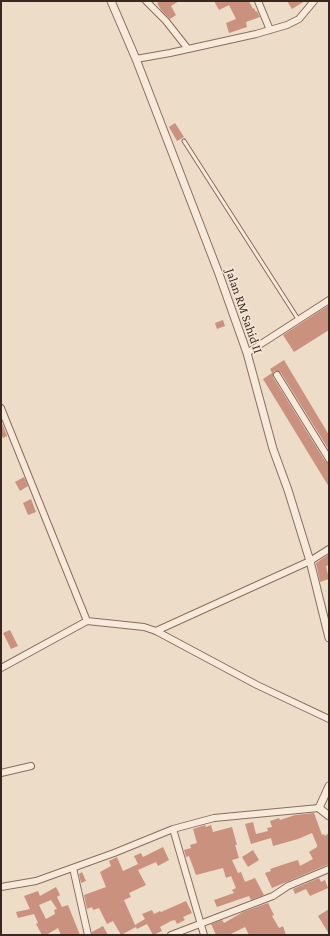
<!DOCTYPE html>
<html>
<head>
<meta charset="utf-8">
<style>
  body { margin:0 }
  #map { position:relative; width:330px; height:936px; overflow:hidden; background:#eddcc7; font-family:"Crimson Pro",serif }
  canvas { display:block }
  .frame { position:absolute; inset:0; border:2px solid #392820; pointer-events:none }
</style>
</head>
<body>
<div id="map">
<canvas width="330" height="936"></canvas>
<div class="frame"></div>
</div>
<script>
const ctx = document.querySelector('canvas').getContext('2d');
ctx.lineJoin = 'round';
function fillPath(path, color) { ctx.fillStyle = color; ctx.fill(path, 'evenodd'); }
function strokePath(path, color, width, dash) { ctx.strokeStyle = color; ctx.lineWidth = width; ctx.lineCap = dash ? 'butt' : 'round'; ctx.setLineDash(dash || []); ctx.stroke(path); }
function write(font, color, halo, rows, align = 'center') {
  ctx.font = font + ' "Crimson Pro",serif'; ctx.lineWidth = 3; ctx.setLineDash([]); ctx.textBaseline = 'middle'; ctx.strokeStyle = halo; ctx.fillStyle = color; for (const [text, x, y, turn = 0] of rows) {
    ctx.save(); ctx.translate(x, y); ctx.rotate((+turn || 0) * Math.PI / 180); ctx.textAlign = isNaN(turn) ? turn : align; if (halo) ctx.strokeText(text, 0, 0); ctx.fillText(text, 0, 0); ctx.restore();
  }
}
fillPath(new Path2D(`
  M161 1H179L171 6 176 15 170 19 161 10 157 3Z
  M214 1H249L253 9 254 8 256 12 257 11 260 17 246 22 247 27 229 33 226 23 236 19 229 5 219 10Z
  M287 1H305L292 9Z
  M175 123 184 137 177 141 169 127Z
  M329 305V330L294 352 283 335Z
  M223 320 225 326 217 329 215 323Z
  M284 360 329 435V450L281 373 277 371H274L273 375V377L325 461 329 463V487L263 379 272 373 270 369Z
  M1 421 7 436 3 438 1 435Z
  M24 477 28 486 20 491 15 482Z
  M31 499 36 512 28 515 23 503Z
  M329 554V565L326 566 329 579 320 582 316 563Z
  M10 630 18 646 11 649 3 633Z
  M314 813 322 835 324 834 325 836 329 833V864L272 888 265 873 271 871 270 869 291 862 298 860 300 866 313 859 309 852 317 847V845L312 833 298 839 273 846 271 838 251 844 245 824 253 822 256 834 268 831 267 828 272 827 270 821 279 818 280 820 295 815Z
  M205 825 206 827 211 825 213 832 232 827 237 845H235L239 858 232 860 238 873 241 872 245 882 255 878 264 895 251 900 249 896 217 907 214 900 234 893 232 890 236 888 231 876 226 878 223 868 196 875 189 856 186 857 184 850 191 848 190 845 197 843 193 829Z
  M163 847 169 860 158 866 156 862 138 870 146 885 129 893 131 897 124 900 135 925 145 919 142 914 152 910 154 914 160 911 161 912 186 901 192 913 183 917 185 920 177 924 175 920 171 921 160 927 162 931 153 935 147 924 137 929 136 927 121 935 113 921 107 924 99 908 93 910 92 907 87 909 84 895 106 887 100 872 111 866 109 861 117 857 123 871 138 864 134 856 141 853 143 857Z
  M253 850 259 860 248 867 242 857Z
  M82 872 86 881 81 883 79 874Z
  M319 878 321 882 325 880 328 888 310 896 306 889 295 894 293 889Z
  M56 887 60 895 57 897 62 907 68 905 80 935H61L58 928 46 935H42L36 924 38 923 34 914 18 918 16 912 30 909 24 896 38 891 40 896ZM51 900 57 909 54 910 55 914 46 919 39 905Z
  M268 903 274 915 272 916 279 928 283 926 286 935H249L245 927 229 935H216L211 924 222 920 224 923 243 912Z
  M329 909V934L318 916Z
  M103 926 108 935H92V932Z`), '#ca927e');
const service = new Path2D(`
  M184 141 298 319`);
const minor = new Path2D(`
  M146 1 166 21 188 49
  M258 1 270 30
  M136 59 170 53 256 34 287 25 299 19 314 1
  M247 353 329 300
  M277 375 329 459
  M1 408 87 621
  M156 631 310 561 329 549
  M1 668 87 621 144 627 156 631 257 685 329 719
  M1 773 31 766
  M173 829 204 935
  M73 868 88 935
  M1 887 36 881 114 853 173 829 214 818 319 808
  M171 935 273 896 288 886 329 869`);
const tertiary = new Path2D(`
  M111 1 136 59 219 274 247 353 273 449 288 490 310 561 329 638
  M329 786 319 808 329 816`);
strokePath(service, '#896d5d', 5);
strokePath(minor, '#896d5d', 8);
strokePath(tertiary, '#896d5d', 9);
strokePath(service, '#f8eadb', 3);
strokePath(minor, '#f8eadb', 6);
strokePath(tertiary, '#f8eadb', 7);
write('13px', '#392820', '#f5e7d7', [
  ["Jalan RM Sahid II",244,311,71]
]);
</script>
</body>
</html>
